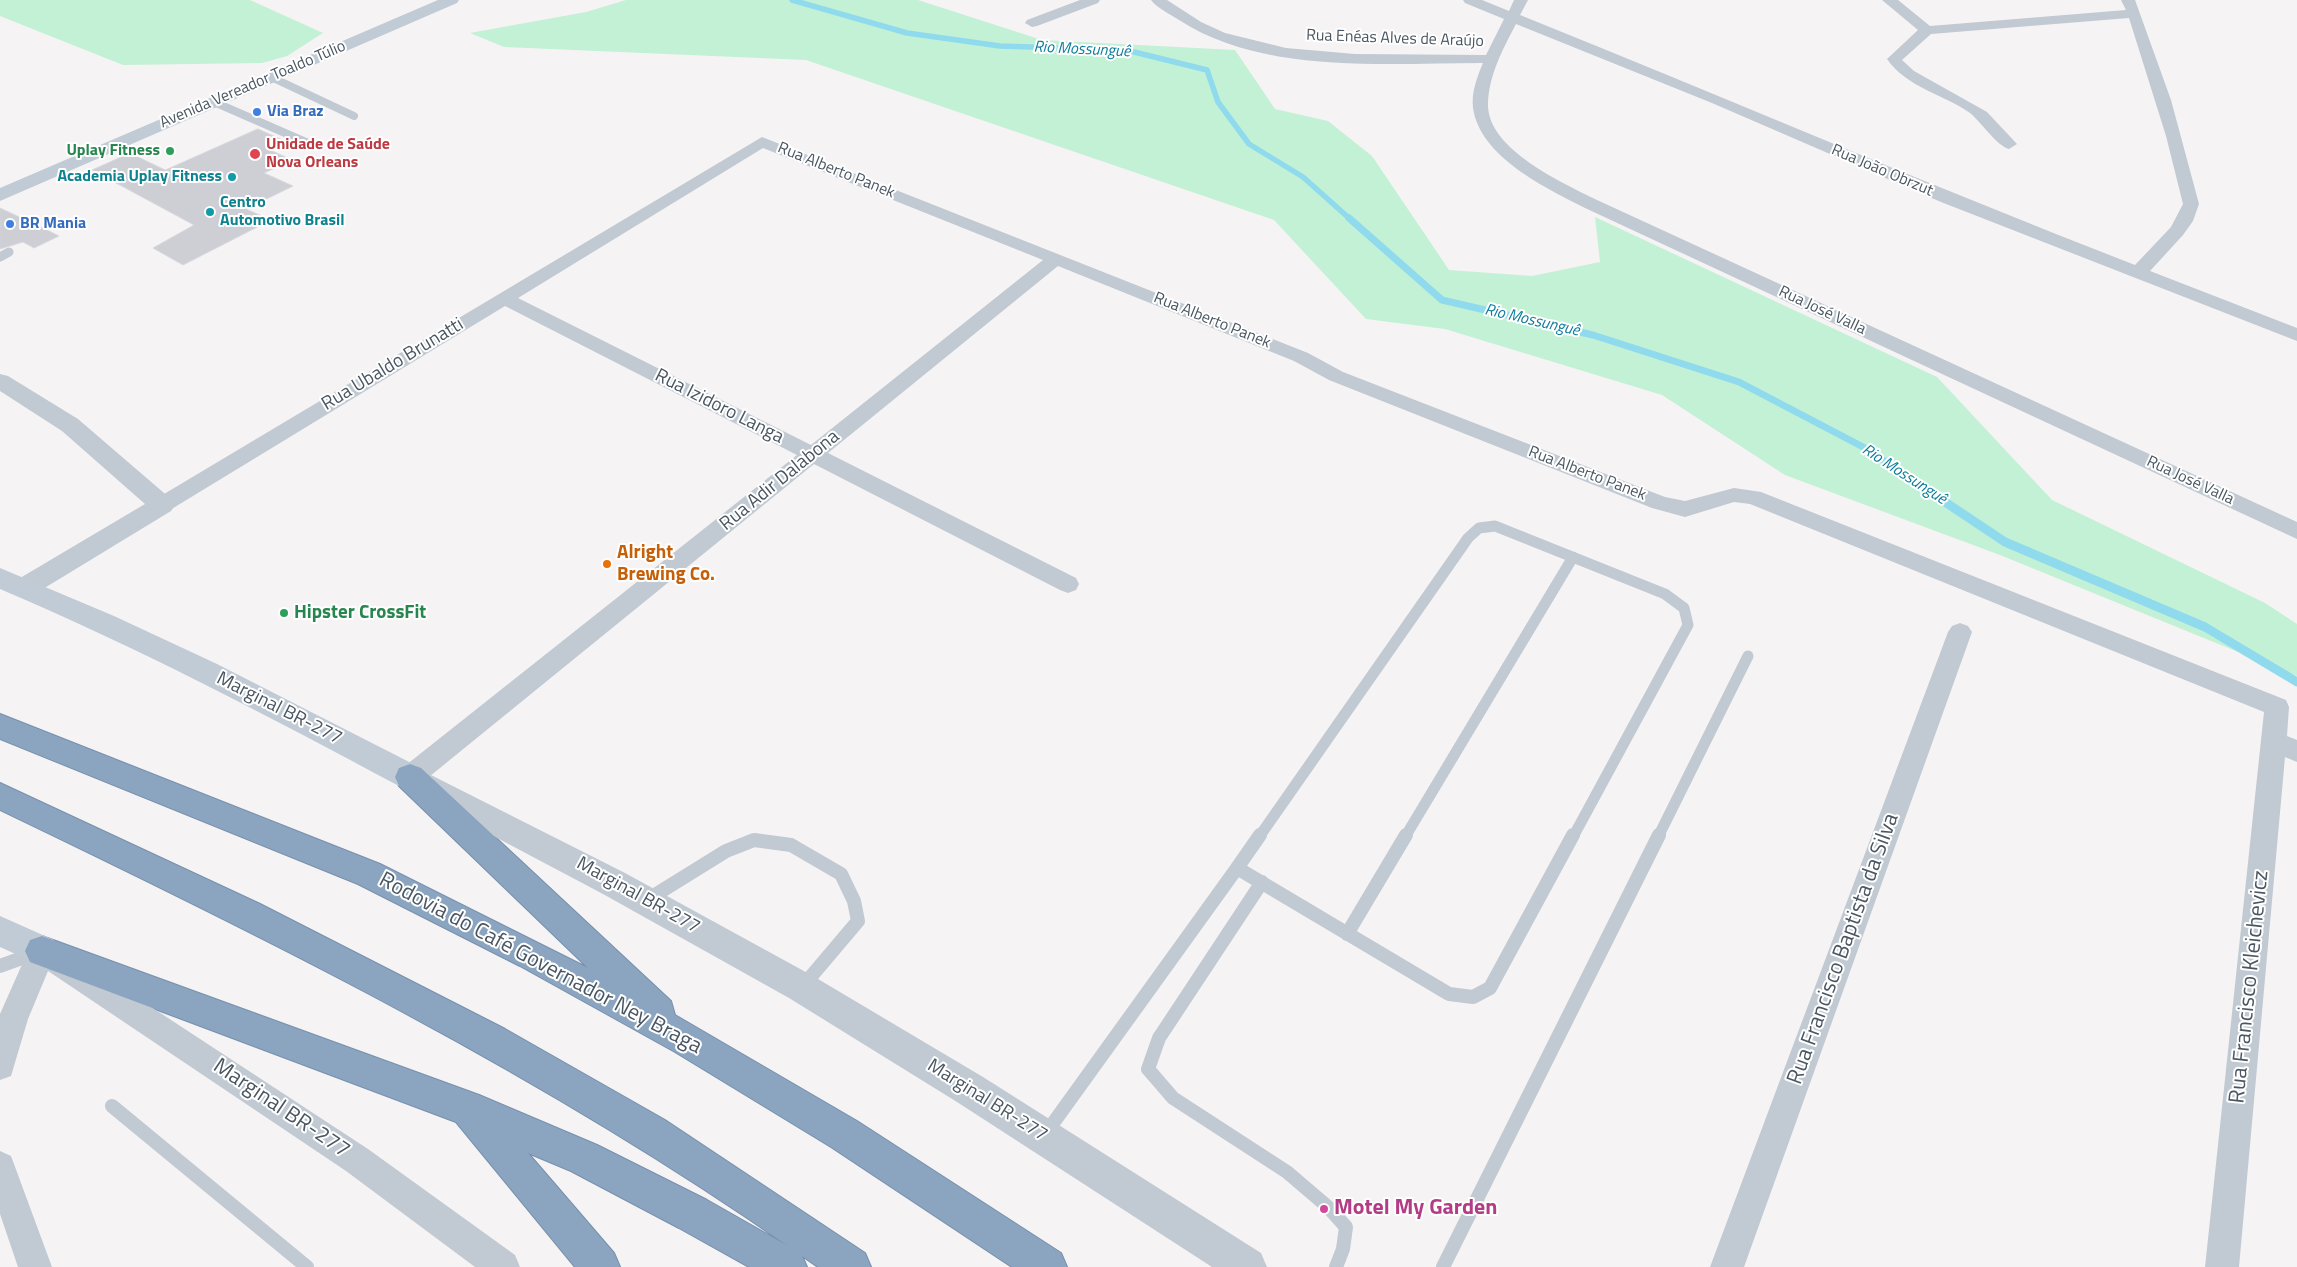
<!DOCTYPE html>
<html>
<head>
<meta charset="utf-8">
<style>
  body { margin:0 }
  canvas { display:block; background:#f5f3f3 }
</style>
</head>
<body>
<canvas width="2297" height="1267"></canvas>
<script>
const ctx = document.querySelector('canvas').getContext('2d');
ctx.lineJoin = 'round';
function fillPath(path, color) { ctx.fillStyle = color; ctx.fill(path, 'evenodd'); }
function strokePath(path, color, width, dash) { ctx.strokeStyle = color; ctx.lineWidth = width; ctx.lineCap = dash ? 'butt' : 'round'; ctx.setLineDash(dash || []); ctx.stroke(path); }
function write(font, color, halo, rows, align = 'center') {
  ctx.font = font + ' "Titillium Web",sans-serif'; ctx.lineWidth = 4; ctx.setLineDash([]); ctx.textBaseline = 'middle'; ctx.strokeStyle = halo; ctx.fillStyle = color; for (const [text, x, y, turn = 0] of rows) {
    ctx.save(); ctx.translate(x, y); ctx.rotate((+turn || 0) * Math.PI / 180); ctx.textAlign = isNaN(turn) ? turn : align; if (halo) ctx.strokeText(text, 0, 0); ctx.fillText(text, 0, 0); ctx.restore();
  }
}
fillPath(new Path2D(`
  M0 0H250L323 33 287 56 262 63 123 65 0 16Z
  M626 0H918L1042 40 1235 50 1275 109 1328 121 1372 156 1449 270 1532 276 1600 262 1595 217 1937 377 2052 500 2265 603 2297 624V676L2000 555 1785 475 1662 395 1445 329 1366 319 1274 220 806 60 504 47 470 33 586 12Z`), '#c3f1d5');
strokePath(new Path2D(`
  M792 0 907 33 1000 46 1126 50 1207 70 1218 102 1249 144 1303 177 1350 219`), '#90daee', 5.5);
strokePath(new Path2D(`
  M1349 218 1442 300 1593 335 1739 382 1865 448 1932 493`), '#90daee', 7);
strokePath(new Path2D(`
  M1930 492 2005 542 2205 627 2297 682`), '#90daee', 9);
const building = new Path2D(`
  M258 129 285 141 268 149 292 160 264 173 293 186 246 209 271 220 183 265 153 248 194 225 92 170 130 153 165 170Z
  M0 208 47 230 59 236 34 248 23 242 0 249Z`);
fillPath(building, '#cdcfd5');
strokePath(building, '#d7d9de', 1);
const motorway = new Path2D(`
  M0 714 380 864 588 968 399 786 395 777 399 768 410 764 421 768 671 1001 675 1015 857 1121 1061 1253 1067 1267H1012L831 1147 675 1052 520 966 358 884 0 739Z
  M0 783 260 904 505 1029 665 1120 865 1253 871 1267H818L802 1256 807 1267H749L679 1228 571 1171 528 1153 614 1253 620 1267H575L456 1122 30 962 25 951 30 940 42 936 479 1095 597 1145 707 1200 788 1246C540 1073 271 940 0 810Z`);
strokePath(motorway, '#7690ad', 2);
strokePath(new Path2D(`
  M271 77 354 116
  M214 102 308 143`), '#c1cad2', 8);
strokePath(new Path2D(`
  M0 257 9 252`), '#c1cad2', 9);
strokePath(new Path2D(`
  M1259 837 1468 538 1479 528 1495 526 1665 594 1684 608 1688 625 1573 837
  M1405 837 1573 557
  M1658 837 1748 656`), '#c1cad2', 11);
strokePath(new Path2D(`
  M1237 868 1449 994 1473 997 1490 988 1573 835
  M1237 868 1260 835
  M1262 882 1159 1038 1148 1069 1173 1098 1287 1172 1328 1207 1346 1227 1343 1249 1336 1267
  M647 900 726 851 754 840 791 845 841 874 854 901 858 921 803 986
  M1347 934 1406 835
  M0 966 36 953
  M112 1106 307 1267
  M1046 1133 1237 868
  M1443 1267 1659 835`), '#c1cad2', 14);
fillPath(new Path2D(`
  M1080 0H1100L1098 3 1037 26 1032 27 1025 23 1027 20Z
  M1151 0H1167L1201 22 1225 33 1286 48 1355 54 1486 55 1504 19 1465 3 1463 0H1482L1509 11 1514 0H1528L1520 15C1726 98 1929 185 2135 265L2171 227 2183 204 2166 136 2129 18 1931 34 1902 60 1914 71 1987 112 2017 144 2009 149C1997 146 1981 122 1970 113 1943 94 1906 87 1887 59L1918 30 1882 0H1898L1930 26 2126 10 2121 0H2135L2171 100 2199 204 2193 221 2183 235 2150 271 2297 328V341L1941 202 1712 103 1516 24C1503 49 1488 76 1488 106 1489 150 1563 183 1597 200L2297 522V539L1585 208C1546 188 1480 157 1473 108 1471 93 1477 77 1483 63 1386 63 1264 75 1179 20 1170 14 1157 8 1151 0Z
  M762 137 1308 353 1343 372 1665 497 1685 501 1734 488 1761 492 2286 700 2289 707 2287 736 2297 740V762L2285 757 2239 1267H2205L2264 712 1750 504 1734 502 1685 517 1652 508 1329 380 1294 361 1058 266 828 453 1076 578 1079 584 1076 590 1068 593 1060 590 814 464 419 785 410 788 401 785 397 777 401 769 797 455 505 306 170 510 162 513 154 510 151 505 154 500ZM763 148 1043 260 811 445 518 298Z
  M1960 623 1968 626 1972 632 1744 1267H1710L1948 632 1952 626Z
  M42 938 52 942 368 1149 515 1255 520 1267H475L346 1171 48 971 28 1019 11 1076 0 1080V1014L32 942Z
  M0 1151 11 1156 52 1267H18L0 1214Z`), '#c1cad2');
fillPath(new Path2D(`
  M0 374 8 376 78 419 171 499 175 505 171 511 33 595 24 598 15 595 11 588 15 581 145 504 62 431 0 391Z
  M425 772 625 873 813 976 983 1077 1261 1253 1267 1267H1212L957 1102 789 998 603 894 414 794 410 785 414 776Z`), '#c1cad2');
fillPath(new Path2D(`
  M438 0H459L457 3 0 201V188Z
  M0 568 114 616 217 664 421 768 425 777 421 786 410 790 399 786C268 716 137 647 0 589Z
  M0 916 54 940 59 951 54 962 42 966 0 947Z`), '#c1cbd6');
fillPath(motorway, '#8ba5c1');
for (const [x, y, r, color] of [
  [257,112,5,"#3f7fe0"],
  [170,151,5,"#2e9e5b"],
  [255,154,6,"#e0444e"],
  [232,177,5,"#0f9aa8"],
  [210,212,5,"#0f9aa8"],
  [10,224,5,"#3f7fe0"],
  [607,564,5,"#e8710a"],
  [284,613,5,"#2e9e5b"],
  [1324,1209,5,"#d1479c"]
]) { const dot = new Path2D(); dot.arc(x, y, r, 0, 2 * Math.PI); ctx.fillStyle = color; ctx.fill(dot); strokePath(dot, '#fff', 2); }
write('16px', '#4a5661', '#fff', [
  ["Rua Enéas Alves de Araújo",1395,39,2],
  ["Avenida Vereador Toaldo Túlio",253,85,-23],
  ["Rua Alberto Panek",836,171,22],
  ["Rua João Obrzut",1882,171,23],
  ["Rua José Valla",1822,311,25],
  ["Rua Alberto Panek",1212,321,22],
  ["Rua Alberto Panek",1587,474,21],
  ["Rua José Valla",2190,481,25]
]);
write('italic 16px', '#0c7c9b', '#fff', [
  ["Rio Mossunguê",1082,50,3],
  ["Rio Mossunguê",1532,321,13],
  ["Rio Mossunguê",1904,475,33]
]);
write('bold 16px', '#366cbe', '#fff', [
  ["Via Braz",267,112],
  ["BR Mania",20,224]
], 'left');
write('bold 16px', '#be3a42', '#fff', [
  ["Unidade de Saúde",266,145],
  ["Nova Orleans",266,163]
], 'left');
write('bold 16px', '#27864d', '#fff', [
  ["Uplay Fitness",160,151]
], 'right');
write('bold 16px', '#0d838f', '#fff', [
  ["Academia Uplay Fitness",222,177],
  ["Centro",220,203,"left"],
  ["Automotivo Brasil",220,221,"left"]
], 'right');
write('19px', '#4a5661', '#fff', [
  ["Rua Ubaldo Brunatti",393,365,-31],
  ["Rua Izidoro Langa",719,407,27],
  ["Rua Adir Dalabona",780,481,-39],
  ["Marginal BR-277",279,709,27],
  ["Marginal BR-277",638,896,29],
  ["Marginal BR-277",987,1101,32]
]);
write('bold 19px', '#c56008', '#fff', [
  ["Alright",617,553],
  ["Brewing Co.",617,575]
], 'left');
write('bold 19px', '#27864d', '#fff', [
  ["Hipster CrossFit",294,613]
], 'left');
write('22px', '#4a5661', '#fff', [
  ["Rua Francisco Baptista da Silva",1844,949,-70],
  ["Rodovia do Café Governador Ney Braga",540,964,28],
  ["Rua Francisco Kleichevicz",2250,987,-84],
  ["Marginal BR-277",281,1109,34]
]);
write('bold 22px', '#b23c85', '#fff', [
  ["Motel My Garden",1334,1209]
], 'left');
</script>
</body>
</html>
